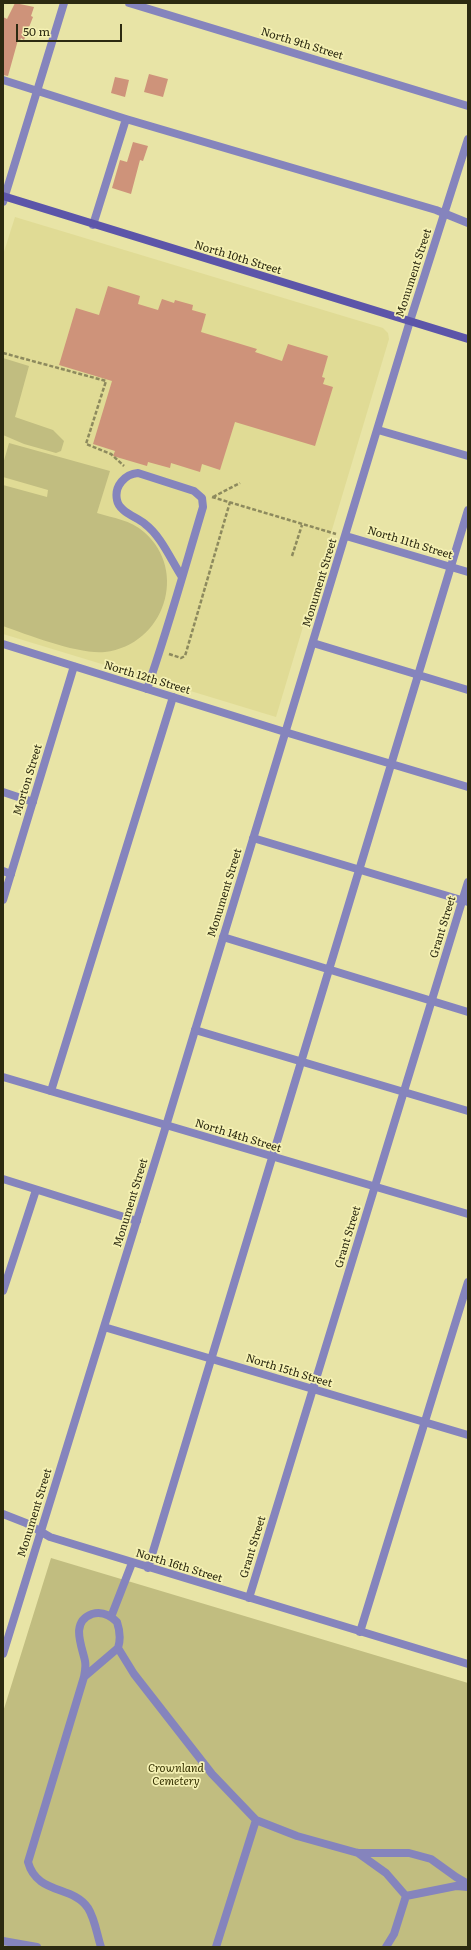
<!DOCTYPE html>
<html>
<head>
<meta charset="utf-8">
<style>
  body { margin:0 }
  #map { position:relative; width:471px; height:1950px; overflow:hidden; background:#e8e4a6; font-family:Literata,serif }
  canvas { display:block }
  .frame { position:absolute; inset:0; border:4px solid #2c2a11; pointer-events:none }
  .scale { position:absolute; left:16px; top:24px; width:106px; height:18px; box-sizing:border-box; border:2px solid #2c2a11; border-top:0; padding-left:5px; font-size:12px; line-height:14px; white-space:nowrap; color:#2c2a11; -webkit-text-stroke:3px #f5f1b3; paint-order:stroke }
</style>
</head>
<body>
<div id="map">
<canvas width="471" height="1950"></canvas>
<div class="frame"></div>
<div class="scale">50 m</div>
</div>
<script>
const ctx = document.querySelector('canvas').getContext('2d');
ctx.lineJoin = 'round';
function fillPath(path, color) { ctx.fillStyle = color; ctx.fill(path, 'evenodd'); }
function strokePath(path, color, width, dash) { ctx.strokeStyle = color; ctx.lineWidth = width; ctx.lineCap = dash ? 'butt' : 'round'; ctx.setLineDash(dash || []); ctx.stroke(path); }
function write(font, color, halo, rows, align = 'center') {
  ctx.font = font + ' Literata,serif'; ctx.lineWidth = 3.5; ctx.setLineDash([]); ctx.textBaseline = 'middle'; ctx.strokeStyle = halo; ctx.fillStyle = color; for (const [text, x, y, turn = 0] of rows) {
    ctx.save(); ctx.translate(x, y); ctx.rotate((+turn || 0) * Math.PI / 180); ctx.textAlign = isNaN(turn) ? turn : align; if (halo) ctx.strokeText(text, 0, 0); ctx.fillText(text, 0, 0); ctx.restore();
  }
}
fillPath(new Path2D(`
  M15 217 383 328 388 333 389 339 276 717 3 634V255Z`), '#e0db95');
fillPath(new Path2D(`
  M3 358 29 366 15 417 53 430 64 441 61 451 56 453 24 444 3 435Z
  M9 443 110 471 97 513C113 518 131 520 144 532 189 571 164 645 105 652 80 655 28 635 3 626V485L47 497 48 490 3 477V464Z
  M51 1558 468 1683V1947H3V1712Z`), '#c1bd80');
fillPath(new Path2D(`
  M15 3 34 7 31 16 33 17 24 40 21 38 20 41 18 40 8 76 3 75V17L7 19Z
  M149 74 168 79 163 97 144 92Z
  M115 77 129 80 125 97 111 93Z
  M133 142 148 146 143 161 140 160 131 194 112 188 120 160 127 162Z
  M108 286 140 296 138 304 158 310 162 299 174 303 175 300 193 305 192 310 206 314 201 332 257 349 255 352 282 361 288 344 328 356 322 377 325 378 323 384 333 387 315 446 235 422 220 470 202 464 200 472 171 463 170 468 148 462 147 466 113 456 115 451 93 444 112 381 59 365 76 308 99 315Z`), '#ce937a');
strokePath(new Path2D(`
  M3 353 106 381 86 444 111 454 124 466
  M212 497 336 534
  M213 497 240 483
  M292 556 302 525
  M169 654 181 658 185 656 230 502`), '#8d8a5e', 2.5, [4, 2]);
strokePath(new Path2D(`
  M3 80 126 119 436 210 468 223
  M93 225 126 119
  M378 430 468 456
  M313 643 468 690
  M147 689C168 629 185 567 203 507L202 498 194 491 138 473C125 474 114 486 117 500 119 512 137 517 145 524 161 536 171 560 182 577
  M285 732 468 787
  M3 792 33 802
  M3 871 11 874
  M223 937 468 1012
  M195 1030 468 1111
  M51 1091 173 697
  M3 1179 137 1221
  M3 1291 36 1190
  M148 1568 468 510
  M111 1617 132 1563
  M360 1632 468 1282
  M118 1648 134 1674 212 1774 256 1820 297 1836 358 1853H409L431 1859 456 1877 468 1884
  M84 1677 118 1648C121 1639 120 1631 117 1622 110 1615 102 1611 92 1614 70 1622 82 1646 85 1661 86 1666 85 1672 84 1677L28 1862C37 1895 73 1885 88 1908 95 1919 97 1935 101 1947
  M358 1853 386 1873 406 1896 456 1886 468 1887
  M3 1941 37 1947
  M216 1947 256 1820
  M386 1947 394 1934 406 1896`), '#8584bd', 8);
strokePath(new Path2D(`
  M129 3 468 106
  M3 202 64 3
  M346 536 468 572
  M3 644 285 732
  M253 838 468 902
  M3 900 74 666
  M3 1077 468 1214
  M104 1327 468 1435
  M3 1514 26 1523 50 1537 468 1664
  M249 1598 468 882
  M3 1654 166 1126 410 321 468 139`), '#8584bd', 8);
strokePath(new Path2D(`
  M3 196 468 339`), '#5c55a9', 8);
write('11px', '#2c2a11', '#f5f1b3', [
  ["North 9th Street",302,44,17],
  ["North 10th Street",238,258,17],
  ["Monument Street",414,273,-72],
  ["North 11th Street",410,543,17],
  ["Monument Street",320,583,-73],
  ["North 12th Street",147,678,17],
  ["Morton Street",28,780,-73],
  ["Monument Street",225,893,-73],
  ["Grant Street",443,927,-73],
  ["North 14th Street",238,1136,17],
  ["Monument Street",131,1203,-73],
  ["Grant Street",348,1237,-73],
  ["North 15th Street",289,1371,17],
  ["Monument Street",35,1513,-73],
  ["Grant Street",253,1547,-73],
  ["North 16th Street",179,1566,17]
]);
write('italic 11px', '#353101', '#f5f1b3', [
  ["Crownland",176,1769],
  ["Cemetery",176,1782]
]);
</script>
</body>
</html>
